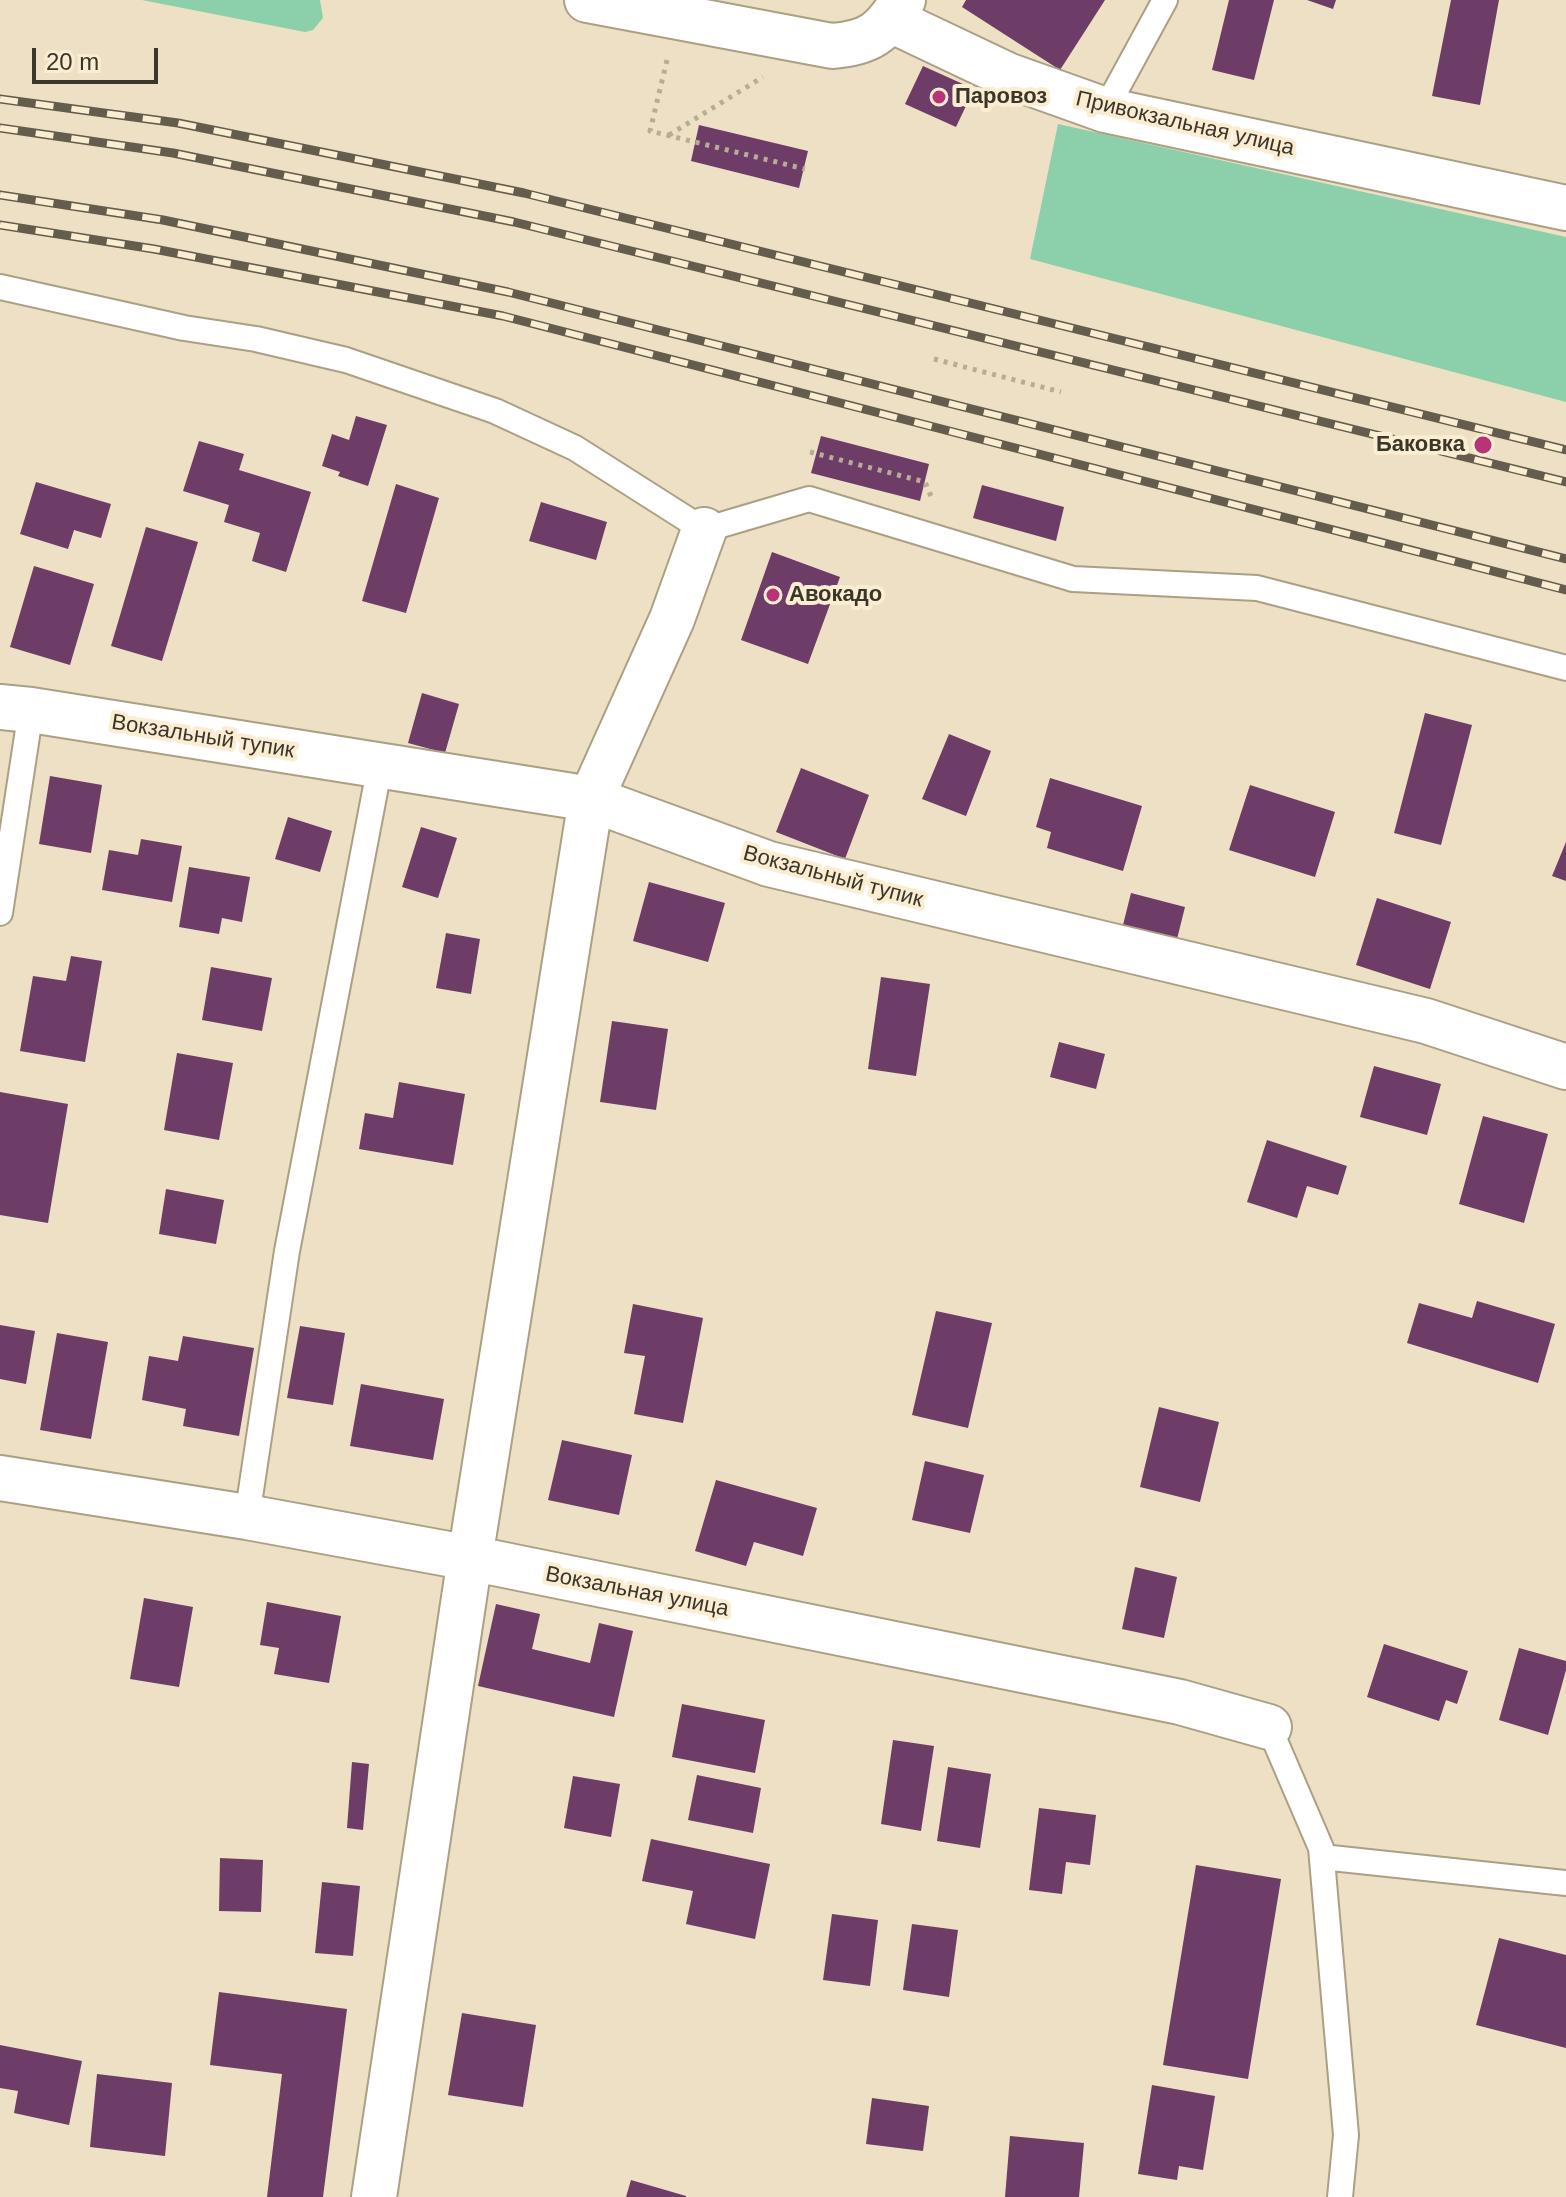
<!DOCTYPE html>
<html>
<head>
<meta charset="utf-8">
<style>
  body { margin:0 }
  #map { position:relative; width:1566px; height:2197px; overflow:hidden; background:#ede0c4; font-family:Helvetica,sans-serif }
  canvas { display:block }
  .scale { position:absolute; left:32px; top:48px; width:126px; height:36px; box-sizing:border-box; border:4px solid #3b362a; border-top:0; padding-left:10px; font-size:24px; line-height:28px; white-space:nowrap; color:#3b362a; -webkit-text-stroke:6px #fbedd1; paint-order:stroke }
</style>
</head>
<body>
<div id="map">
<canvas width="1566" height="2197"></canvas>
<div class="scale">20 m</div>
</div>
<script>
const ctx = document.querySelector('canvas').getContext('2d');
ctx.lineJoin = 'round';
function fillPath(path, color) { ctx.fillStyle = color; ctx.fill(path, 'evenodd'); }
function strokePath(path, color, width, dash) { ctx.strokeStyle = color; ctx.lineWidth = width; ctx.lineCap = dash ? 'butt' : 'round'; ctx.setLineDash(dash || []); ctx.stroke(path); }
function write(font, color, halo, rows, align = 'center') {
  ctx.font = font + ' Helvetica,sans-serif'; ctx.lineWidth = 8; ctx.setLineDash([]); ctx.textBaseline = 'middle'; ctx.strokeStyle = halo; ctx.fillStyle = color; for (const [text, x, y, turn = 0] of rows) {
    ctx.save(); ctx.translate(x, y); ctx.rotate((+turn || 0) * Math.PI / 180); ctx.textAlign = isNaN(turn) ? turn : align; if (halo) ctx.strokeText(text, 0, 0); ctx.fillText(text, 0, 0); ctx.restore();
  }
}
fillPath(new Path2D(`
  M142 0H320L323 18 313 30 305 32Z
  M1058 124 1566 237V402L1030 259Z`), '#8cd0ab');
fillPath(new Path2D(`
  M966 0H1105L1060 70 962 7Z
  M1229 0H1274L1254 80 1212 70Z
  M1307 0H1336L1333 9Z
  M1451 0H1499L1480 105 1432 96Z
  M923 66 974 89 956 127 905 104Z
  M699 125 808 151 799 188 691 161Z
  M356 416 387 425 368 486 338 476 340 472 322 466 332 434 349 440Z
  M821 436 929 464 920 501 811 473Z
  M199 441 244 454 239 470 311 492 286 572 252 561 260 533 224 522 229 505 183 491Z
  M36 482 111 504 101 538 74 530 68 549 20 534Z
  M396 484 439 498 406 613 362 601Z
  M982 485 1064 507 1056 541 973 518Z
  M541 502 607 522 596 560 529 541Z
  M146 527 198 542 162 661 111 646Z
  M772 552 840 577 808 664 741 640Z
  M34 566 94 584 70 665 10 647Z
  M422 693 459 704 445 753 408 743Z
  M1425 713 1472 725 1441 845 1394 833Z
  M949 734 991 751 966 816 922 799Z
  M801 768 869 795 845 859 776 832Z
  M50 776 102 785 91 853 39 844Z
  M1050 778 1142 806 1123 871 1047 848 1051 832 1036 827Z
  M1250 785 1335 812 1315 877 1229 850Z
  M288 817 332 831 320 872 275 859Z
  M421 827 457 838 438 898 402 887Z
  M141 839 182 846 172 902 102 890 109 850 138 855Z
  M1566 842V881L1552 876Z
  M189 867 250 877 242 922 222 918 219 934 179 927Z
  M649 882 725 903 708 962 633 941Z
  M1131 893 1185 907 1177 939 1123 925Z
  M1377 898 1451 922 1430 989 1356 965Z
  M446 933 480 939 471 994 436 988Z
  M71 956 102 961 85 1062 20 1051 33 976 66 981Z
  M211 967 272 978 262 1031 202 1020Z
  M881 977 930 984 916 1076 868 1069Z
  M612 1021 668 1029 656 1110 600 1102Z
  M1059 1042 1105 1054 1096 1089 1050 1077Z
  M177 1053 233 1063 219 1140 164 1130Z
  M1374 1066 1441 1084 1427 1135 1360 1117Z
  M399 1082 465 1094 453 1165 359 1149 365 1113 393 1118Z
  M0 1092 68 1104 48 1223 0 1215Z
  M1483 1116 1548 1134 1524 1223 1459 1204Z
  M1267 1140 1347 1166 1338 1195 1307 1186 1297 1218 1247 1202Z
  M166 1189 224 1200 216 1244 159 1234Z
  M1477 1301 1555 1324 1538 1383 1407 1343 1419 1303 1472 1318Z
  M633 1304 703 1318 683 1423 634 1414 645 1356 624 1353Z
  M936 1311 992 1323 968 1428 912 1415Z
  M0 1325 35 1331 26 1384 0 1379Z
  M300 1326 345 1333 333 1405 287 1398Z
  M57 1333 108 1342 91 1439 40 1430Z
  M183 1336 254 1348 239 1436 183 1426 186 1409 142 1400 149 1356 178 1361Z
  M361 1384 444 1399 433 1460 350 1446Z
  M1159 1407 1219 1422 1200 1502 1140 1487Z
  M562 1440 632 1455 619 1515 548 1500Z
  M925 1461 984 1475 970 1533 912 1520Z
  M716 1480 817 1508 803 1556 754 1542 746 1566 695 1551Z
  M1135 1567 1177 1577 1164 1638 1122 1629Z
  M144 1598 193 1607 179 1687 130 1679Z
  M267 1602 341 1616 329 1683 274 1674 279 1648 260 1645Z
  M496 1604 540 1614 532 1649 590 1663 599 1623 633 1631 614 1717 478 1686Z
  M1384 1644 1468 1671 1457 1704 1446 1700 1439 1721 1367 1697Z
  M1519 1648 1566 1661V1670L1548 1735 1499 1720Z
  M682 1704 765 1720 755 1773 672 1757Z
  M893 1740 934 1746 921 1831 881 1824Z
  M352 1762 369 1764 363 1830 347 1828Z
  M948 1767 991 1774 980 1848 937 1841Z
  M697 1775 761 1788 753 1833 688 1820Z
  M573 1776 620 1784 611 1837 564 1828Z
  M1039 1808 1096 1815 1090 1865 1066 1862 1062 1894 1029 1890Z
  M651 1839 770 1864 755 1939 686 1924 693 1891 642 1881Z
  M220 1858 263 1860 261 1912 219 1911Z
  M1196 1865 1281 1879 1248 2079 1163 2065Z
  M322 1882 360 1886 353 1956 315 1953Z
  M832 1914 878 1920 870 1986 823 1980Z
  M912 1924 958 1930 949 1997 903 1990Z
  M1499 1938 1566 1955V2048L1476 2025Z
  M219 1992 347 2009 323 2197H267L282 2074 210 2065Z
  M462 2013 536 2025 523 2107 448 2095Z
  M0 2045 82 2061 69 2125 14 2113 18 2091 0 2088Z
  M97 2074 172 2083 165 2156 90 2147Z
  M1152 2085 1215 2096 1203 2170 1179 2166 1177 2180 1138 2174Z
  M872 2098 929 2106 923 2151 866 2144Z
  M1010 2136 1084 2143 1079 2197H1005Z
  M631 2180 686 2196V2197H626Z`), '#6d3c67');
const service = new Path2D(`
  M1105 110 1165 0
  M0 287 184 328 256 339 346 360 495 411 575 448 704 530 809 499 1073 579 1257 588 1566 668
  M0 913 31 710
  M247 1517 287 1251 380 765
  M1269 1727 1321 1848 1346 2135 1340 2197
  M1322 1857 1566 1883`);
const minor = new Path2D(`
  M587 0 832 46C870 43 883 33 903 0
  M891 20 1007 75 1105 110 1566 208
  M0 707 31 710 591 799 769 864 1426 1021 1566 1067
  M0 1478 247 1517 470 1558 1180 1702 1269 1727
  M374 2197 470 1558 591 799 672 619 704 530`);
strokePath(service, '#ab9f84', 28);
strokePath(minor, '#ab9f84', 48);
strokePath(new Path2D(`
  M667 60 650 131 805 169
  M669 135 763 77
  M934 359 1061 392
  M810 452 925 482 933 501`), '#b7ac95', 5, [4, 6]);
strokePath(service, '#fff', 24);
strokePath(minor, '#fff', 44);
const rail = new Path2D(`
  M0 99 178 123 524 193 1566 450
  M0 128 173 153 514 222 1566 482
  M0 195 163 220 508 292 1566 559
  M0 225 154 249 503 316 1566 590`);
strokePath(rail, '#645d4d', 9);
strokePath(rail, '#fbedd1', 6, [18]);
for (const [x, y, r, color] of [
  [939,97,8,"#b83378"],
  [1483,445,10,"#b83378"],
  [773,595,8,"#b83378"]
]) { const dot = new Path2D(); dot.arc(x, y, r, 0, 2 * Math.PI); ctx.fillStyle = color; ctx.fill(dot); strokePath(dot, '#fbedd1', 3); }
write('bold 22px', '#3b362a', '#fbedd1', [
  ["Паровоз",955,97],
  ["Баковка",1465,445,"right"],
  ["Авокадо",789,595]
], 'left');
write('22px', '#3b362a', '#fbedd1', [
  ["Привокзальная улица",1185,124,13],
  ["Вокзальный тупик",203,737,9],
  ["Вокзальный тупик",833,877,15],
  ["Вокзальная улица",637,1592,11]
]);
</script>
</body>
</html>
